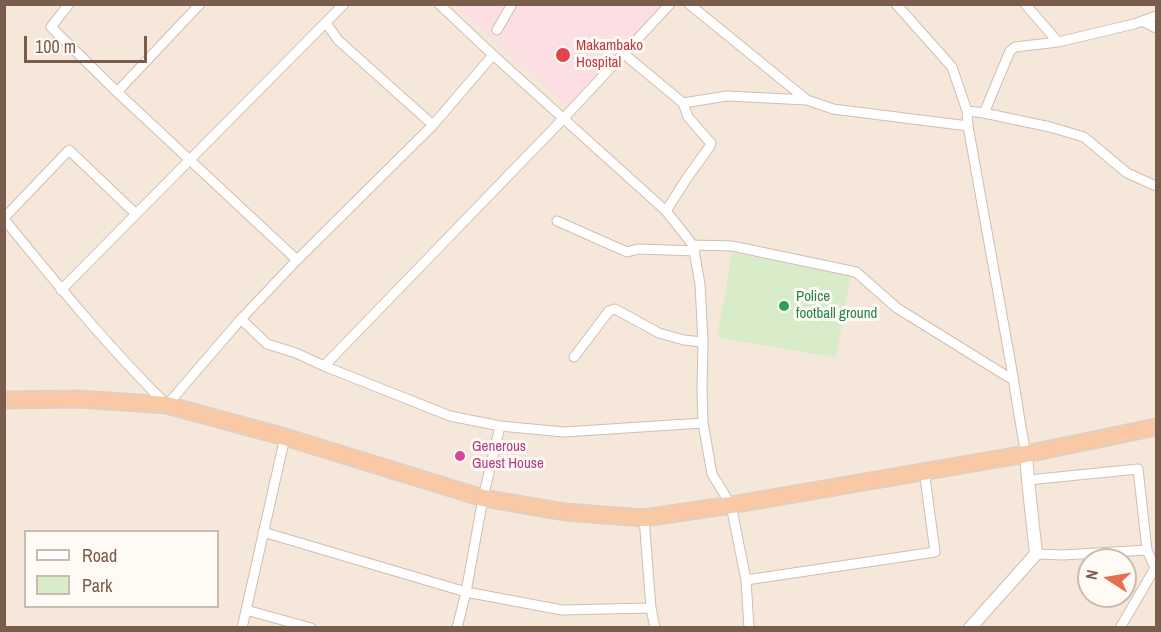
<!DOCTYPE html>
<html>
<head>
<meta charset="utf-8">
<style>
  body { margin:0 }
  #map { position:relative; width:1161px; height:632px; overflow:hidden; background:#fdf6ec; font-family:"Archivo Narrow",sans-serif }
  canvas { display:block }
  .frame { position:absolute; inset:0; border:6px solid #7a5c4d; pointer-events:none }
  .legend { position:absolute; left:24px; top:530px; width:195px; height:78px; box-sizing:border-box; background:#fffaf3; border:2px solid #cabbb1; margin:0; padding:8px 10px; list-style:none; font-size:18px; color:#7a5c4d }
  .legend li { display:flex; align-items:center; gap:12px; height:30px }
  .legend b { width:30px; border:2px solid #cabbb1 }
  .north { position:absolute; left:1077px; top:548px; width:60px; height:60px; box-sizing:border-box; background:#fffaf3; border:2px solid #cabbb1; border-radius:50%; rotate:282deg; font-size:16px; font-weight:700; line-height:24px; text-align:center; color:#7a5c4d }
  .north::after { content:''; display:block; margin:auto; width:21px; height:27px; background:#e76f51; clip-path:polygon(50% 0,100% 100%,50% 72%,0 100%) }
  .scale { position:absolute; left:24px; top:36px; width:123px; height:27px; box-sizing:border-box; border:3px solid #7a5c4d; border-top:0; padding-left:8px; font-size:18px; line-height:21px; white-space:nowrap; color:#7a5c4d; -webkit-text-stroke:4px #fffaf3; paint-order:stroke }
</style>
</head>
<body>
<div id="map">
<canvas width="1161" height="632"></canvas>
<div class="frame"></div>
<ul class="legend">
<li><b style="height:8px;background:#fff"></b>Road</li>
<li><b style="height:16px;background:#d8ecc9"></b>Park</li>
</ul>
<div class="north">N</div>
<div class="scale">100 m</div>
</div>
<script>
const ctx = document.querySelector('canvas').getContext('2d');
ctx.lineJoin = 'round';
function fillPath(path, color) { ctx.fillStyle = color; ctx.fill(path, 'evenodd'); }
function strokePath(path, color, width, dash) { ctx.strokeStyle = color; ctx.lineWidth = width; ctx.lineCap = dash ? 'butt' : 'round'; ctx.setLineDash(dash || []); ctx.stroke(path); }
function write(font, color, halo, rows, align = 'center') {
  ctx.font = font + ' "Archivo Narrow",sans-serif'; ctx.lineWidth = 6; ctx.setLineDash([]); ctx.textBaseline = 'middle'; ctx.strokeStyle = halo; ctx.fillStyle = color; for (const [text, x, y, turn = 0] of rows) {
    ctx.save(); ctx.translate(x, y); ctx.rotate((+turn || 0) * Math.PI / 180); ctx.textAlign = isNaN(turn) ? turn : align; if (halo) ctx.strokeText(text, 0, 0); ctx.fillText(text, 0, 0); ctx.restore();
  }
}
fillPath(new Path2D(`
  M4 5H1156V627H5ZM26 532H218V606H26ZM1089 560H1125V596H1089Z`), '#f5e8da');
fillPath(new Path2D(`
  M455 5H664L567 106Z`), '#fbdfe3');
fillPath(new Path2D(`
  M732 253 851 274 836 358 717 337Z`), '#d8ecc9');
const minor = new Path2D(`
  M69 4 51 27 117 92 297 260
  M439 4 493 55 666 211 693 245 700 284 703 342 702 389 703 423 712 474 731 505 746 580 749 628
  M689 4 807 100 833 109 968 126
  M896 4 952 67 967 111 968 126 1011 365 1022 433 1026 454
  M1025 4 1058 42
  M1142 21 1156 28
  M326 23 338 40 433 125
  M497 30 512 4
  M624 54 683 103 727 96 807 100
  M117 92 200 4
  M967 111 984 113 1050 127 1084 137 1127 173 1156 186
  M984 113 1010 51 1015 47 1058 42 1134 24 1156 16
  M666 211 687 178 710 146 711 143 708 140 688 117 683 103
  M4 218 69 150 136 214
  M4 219C56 283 108 347 167 405L241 319 297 260 433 125 493 55
  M557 221 627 252 638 249 695 251
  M693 245 732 246 856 272 897 308 1013 380
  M61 290 344 4
  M241 319 267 344 296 353 324 366 450 416 500 426 564 432 703 423
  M574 357 609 311 615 309 659 333 684 340 703 342
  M324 366 563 119 670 4
  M1028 480 1138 469 1147 550 1155 568H1156
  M644 518 651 608 655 628
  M263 532 466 592 562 610 651 608
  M1036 554 1063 555 1147 550
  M746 580 935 552 924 470
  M246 610 311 628
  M242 628 285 437
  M457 628 466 592 483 498 500 426
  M1120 628 1155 568`);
const tertiary = new Path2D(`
  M970 628 1036 554 1028 480 1026 454`);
const trunk = new Path2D(`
  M4 400 80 399 167 405 285 437 483 498 565 512 644 518 731 505 1026 454 1156 427`);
strokePath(minor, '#d1beb0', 11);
strokePath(tertiary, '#d1beb0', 14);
strokePath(trunk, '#dad1cd', 19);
strokePath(minor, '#fff', 9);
strokePath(tertiary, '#fff', 12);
strokePath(trunk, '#f9c8a4', 16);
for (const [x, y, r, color] of [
  [563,55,8,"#e0444e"],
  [784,306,6,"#2e9e5b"],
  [460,456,6,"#d1479c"]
]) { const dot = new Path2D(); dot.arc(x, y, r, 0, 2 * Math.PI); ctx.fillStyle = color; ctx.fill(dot); strokePath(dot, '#fffaf3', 2); }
write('15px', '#be3a42', '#fffaf3', [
  ["Makambako",576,46],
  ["Hospital",576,63]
], 'left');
write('15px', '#27864d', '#fffaf3', [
  ["Police",796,297],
  ["football ground",796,314]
], 'left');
write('15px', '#b23c85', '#fffaf3', [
  ["Generous",472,447],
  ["Guest House",472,464]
], 'left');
</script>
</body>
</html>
